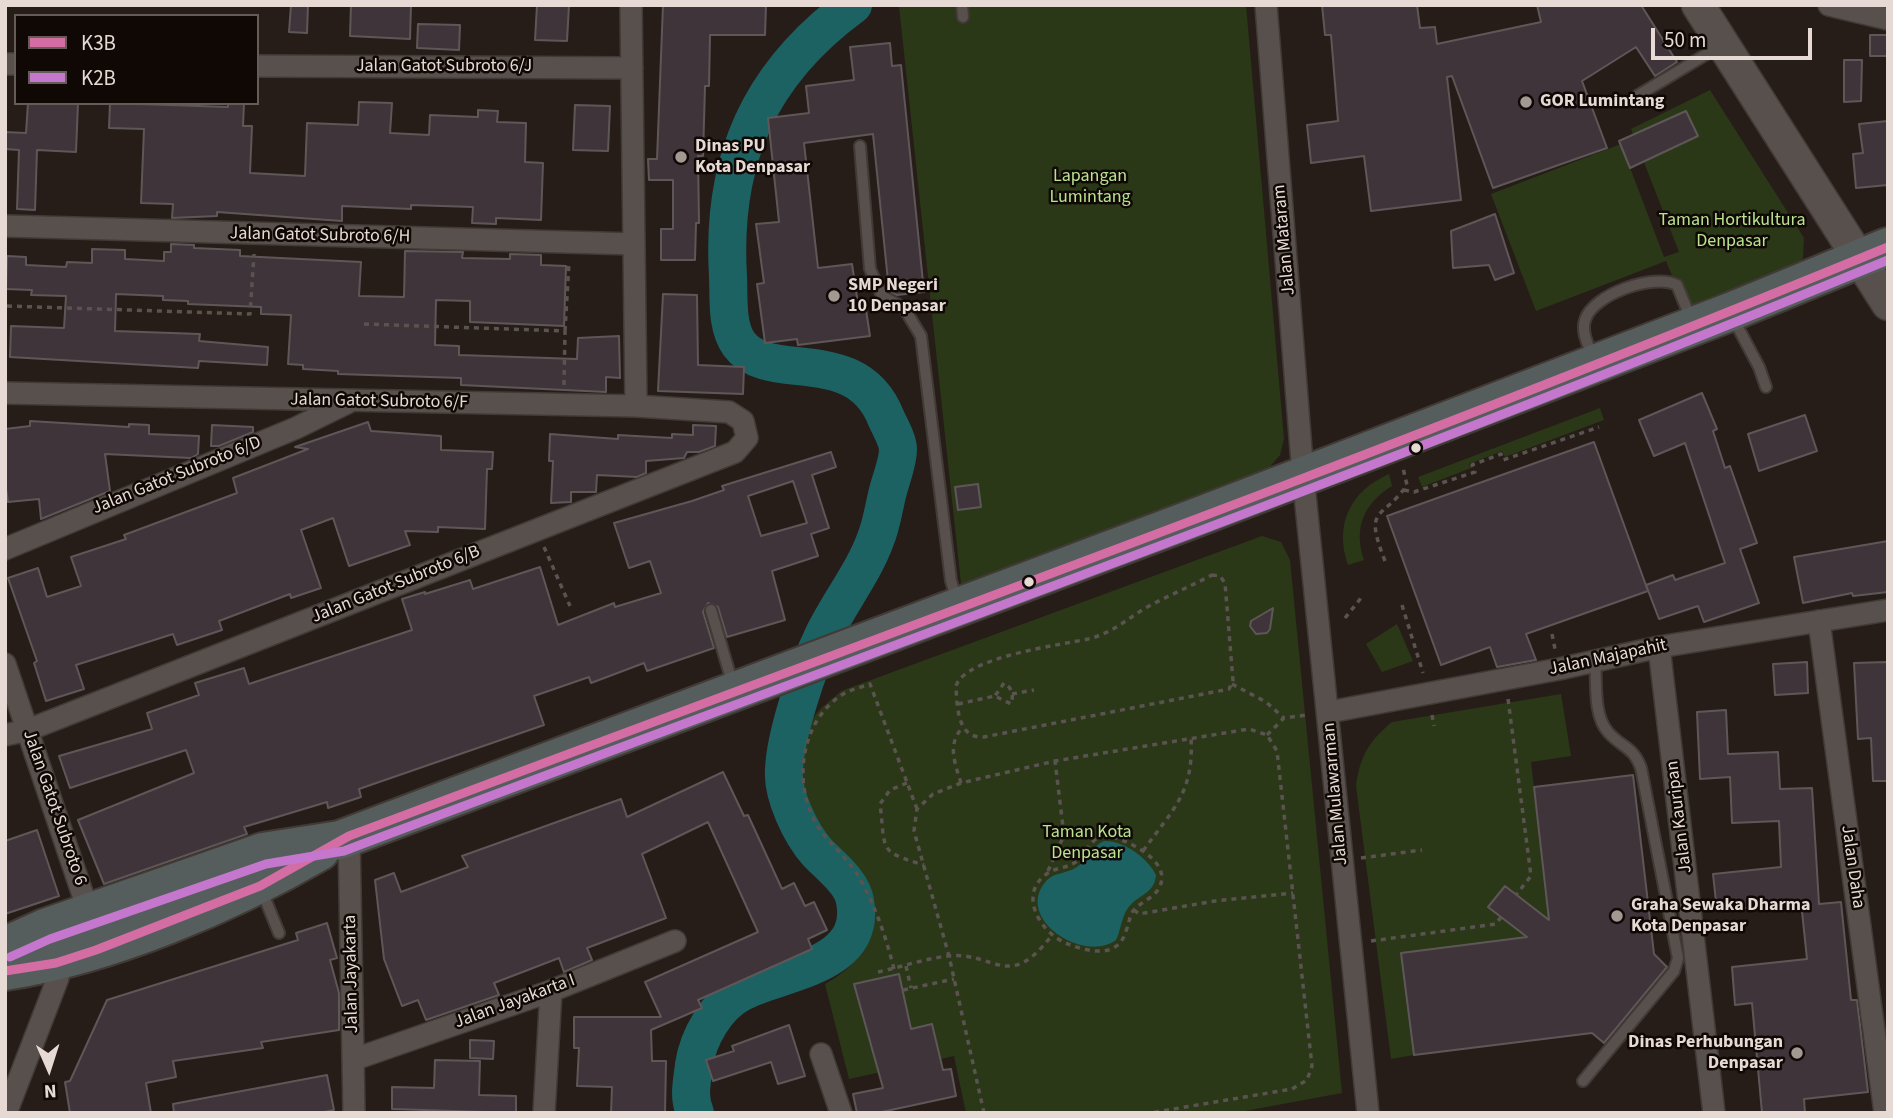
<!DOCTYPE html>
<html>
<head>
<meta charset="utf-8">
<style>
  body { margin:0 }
  #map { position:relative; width:1893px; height:1118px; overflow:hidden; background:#271d18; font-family:"Source Sans 3",sans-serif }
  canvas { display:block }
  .frame { position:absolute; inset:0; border:7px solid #e7dad4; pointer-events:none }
  .legend { position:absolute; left:14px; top:14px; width:245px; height:91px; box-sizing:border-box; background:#0f0805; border:2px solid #655c58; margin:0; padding:9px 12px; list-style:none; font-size:21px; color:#e7dad4 }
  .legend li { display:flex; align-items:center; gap:14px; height:35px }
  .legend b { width:35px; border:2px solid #655c58 }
  .north { position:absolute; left:14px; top:1034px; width:70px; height:70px; -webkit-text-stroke:5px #0f0805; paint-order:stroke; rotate:177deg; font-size:19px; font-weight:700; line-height:28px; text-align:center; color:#e7dad4 }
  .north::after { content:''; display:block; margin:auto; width:24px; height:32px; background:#e7dad4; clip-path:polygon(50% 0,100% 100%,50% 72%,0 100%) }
  .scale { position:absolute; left:1651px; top:28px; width:161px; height:32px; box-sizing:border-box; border:4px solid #e7dad4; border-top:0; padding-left:9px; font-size:21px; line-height:24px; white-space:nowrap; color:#e7dad4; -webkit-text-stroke:5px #0f0805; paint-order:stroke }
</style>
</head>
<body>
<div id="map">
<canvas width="1893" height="1118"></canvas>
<div class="frame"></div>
<ul class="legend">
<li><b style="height:9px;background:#d36da4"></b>K3B</li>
<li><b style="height:9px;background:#c576cd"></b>K2B</li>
</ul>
<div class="north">N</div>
<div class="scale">50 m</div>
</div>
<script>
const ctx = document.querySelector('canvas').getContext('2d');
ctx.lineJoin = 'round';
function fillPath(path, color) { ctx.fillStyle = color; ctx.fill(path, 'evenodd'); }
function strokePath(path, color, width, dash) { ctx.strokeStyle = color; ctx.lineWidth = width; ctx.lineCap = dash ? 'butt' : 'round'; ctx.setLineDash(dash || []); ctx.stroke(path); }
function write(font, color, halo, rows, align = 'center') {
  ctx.font = font + ' "Source Sans 3",sans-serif'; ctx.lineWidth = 5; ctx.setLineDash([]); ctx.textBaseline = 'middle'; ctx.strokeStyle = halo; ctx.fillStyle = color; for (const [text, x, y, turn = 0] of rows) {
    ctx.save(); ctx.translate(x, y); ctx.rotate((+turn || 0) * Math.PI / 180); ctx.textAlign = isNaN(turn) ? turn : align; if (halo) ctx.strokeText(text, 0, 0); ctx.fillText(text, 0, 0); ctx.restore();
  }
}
fillPath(new Path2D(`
  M1246 5 1284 439 1280 455 1268 469 961 584 899 6Z
  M1710 90 1804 238 1803 258 1790 272 1687 312 1666 261 1536 311 1491 194 1621 144 1664 257 1679 252 1631 129Z
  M1600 408 1604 420 1505 457 1502 451 1469 464 1471 468 1422 487 1418 477Z
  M1389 474 1392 486C1364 503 1353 528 1364 560L1348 565C1334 525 1350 491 1389 474Z
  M1262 536 1281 542 1290 560 1342 1093 1234 1113H966L954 1056 849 1079 825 984C881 955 880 900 840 856 827 842 808 825 803 805 796 779 798 740 814 717 820 707 833 699 841 691Z
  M1397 624 1413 661 1382 672 1366 644Z
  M1561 694 1571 756 1531 762 1547 903 1555 910 1546 922 1505 886 1488 907 1533 939 1401 953 1414 1055 1391 1059 1356 786C1360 756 1369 741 1392 722Z`), '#2a3818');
fillPath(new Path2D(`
  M1104 841C1123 840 1148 858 1156 875 1155 894 1137 895 1128 908 1121 918 1121 930 1116 940 1084 964 1012 918 1047 880 1055 872 1067 874 1077 867 1088 860 1091 847 1104 841Z`), '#1d6263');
strokePath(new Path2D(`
  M695 1113C688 1096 692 1083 694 1065 698 1038 716 1005 742 992 782 971 867 967 855 901 852 882 830 866 817 852 801 834 782 795 784 770 785 736 808 667 823 636 839 603 864 572 876 538 882 523 884 506 888 491 891 479 898 462 898 450 898 440 890 427 886 418 856 342 769 385 739 344 726 326 729 297 728 276 721 160 759 74 853 5`), '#1d6263', 38);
const building = new Path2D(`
  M291 5H308L307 33 289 32Z
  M351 5H411L410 39 350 36Z
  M537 5H569L567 41 535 40Z
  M663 5H766L765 35H710L709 86H705L703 156H698L699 223H696L695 260H661V229H673V180H649L648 159H657Z
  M1322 5H1417L1420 28 1435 27 1437 44 1541 22 1537 5H1641L1677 62 1655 76 1636 47 1582 81 1607 148 1493 188 1452 76 1447 77 1461 200 1371 211 1364 156 1311 163 1307 125 1338 121 1331 35H1325Z
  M418 24 460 25 459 50 417 48Z
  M1870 35H1888V56H1870Z
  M890 43 892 66 901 65 924 292 897 295 889 291 873 134 804 143 818 268 852 264 858 304 865 303 870 336 798 345 797 339 765 343 757 284 764 283 756 224 779 222 768 118 809 113 806 86 854 80 850 47Z
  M1844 60H1862L1861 101 1844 102Z
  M359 102 392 103 390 133 429 135 430 115 478 117V110L498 111 497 122 526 123 525 162 543 163 541 220 496 218V224L472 223 473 207 411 205V209L342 206V221L217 212V216L172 218 173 204 141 203 144 129 109 128 110 103 228 107V103H244L243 126H252L250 173 305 176 307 123 358 125Z
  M28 103H78L76 152 37 150 35 210 17 209 19 150 5 149V132L26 133Z
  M575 105 610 106 608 151 573 150Z
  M1686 111 1698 136 1630 168 1619 141Z
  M1888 121V185L1856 188 1853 154 1863 153 1859 124Z
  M1495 214 1514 273 1495 280 1489 265 1453 268 1451 231Z
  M171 244 194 245V248L240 250V256L361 262 359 296 404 297 405 251 463 252 462 258 510 259V254L541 255V265L566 266 564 326 470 322V301L436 300 435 345 459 346V355L577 359 578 338 619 336 620 378 606 377V392L461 385V378L338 374V371L303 369V365L288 364 291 315 261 314V307L188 304V301L163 300V296L116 294 115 331 200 334 199 341 268 347 267 365 199 361 198 368 10 357 11 326 64 328 66 296 31 295 32 290 6 289 7 256 26 257V265L66 267 67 262 92 263V249L125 250V259L164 261V252H171Z
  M663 294 697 295 698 365 744 367 743 394 658 391Z
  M1702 393 1717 429 1713 431 1725 468 1730 466 1757 543 1740 549 1759 603 1704 622 1698 606 1659 619 1646 585 1673 575 1675 580 1725 563 1685 443 1654 456 1639 420Z
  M1805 415 1817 451 1759 471 1748 434Z
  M30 421 129 427V424L149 425V434L199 436 198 454 191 458 105 454 110 491 41 519 39 499 8 502 5 482V429L30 426Z
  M368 422 371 431 441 436V450L493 452 492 469H487L485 529 438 527V532L405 531 410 545 349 566 333 518 301 530 321 588 291 598 290 594 219 621 222 630 177 645 173 634 76 665 84 689 46 701 34 663 37 661 8 578 38 568 47 597 81 586 71 557 126 539 124 535 237 493 233 478 308 449 295 447Z
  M212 425 253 427V432L219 446H211Z
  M693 425 716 426 715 446 699 452H687L684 458 646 461V473L637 477 597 475 596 492H571V502L551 503 553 461H549L550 434 618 439V435L672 438V434L693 435Z
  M1594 442 1648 591 1526 634 1536 660 1497 667 1490 647 1441 665 1387 516Z
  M831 452 836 467 812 475 829 528 811 534 818 556 772 571 785 620 727 637 718 607 708 603 703 612 714 648 647 671 644 663 591 683 589 677 534 696 544 725 359 789 361 797 328 808 327 802 244 827 247 834 104 884 78 820 194 773 186 750 70 788 59 756 152 729 147 713 199 695 195 683 244 668 249 684 412 630 402 599 425 592V594L470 580 473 589 540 567 558 625 614 603 615 607 661 593 650 561 629 568 614 523 692 501 724 490 722 486ZM793 481 807 523 761 536 748 496Z
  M978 484 981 507 958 510 955 487Z
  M1888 541V592L1853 596 1852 593 1803 603 1794 557Z
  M1273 608 1270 629 1267 633 1256 634 1250 626 1251 621Z
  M1807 662 1808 693 1775 695 1773 664Z
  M1887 662 1888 781H1873L1871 738 1858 739 1854 663Z
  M1726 710 1728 754 1778 752 1780 789 1812 788 1819 904 1841 902 1851 1000H1857L1868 1092 1804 1099 1805 1113H1762L1752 1003 1735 1005 1732 967 1807 959 1801 902 1717 911 1713 874 1781 867 1779 821 1732 823 1730 777 1700 779 1697 712Z
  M723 772 744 816 748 815 782 889 794 883 805 906 814 902 827 930 808 939 812 949 698 1000 702 1008 651 1030 652 1061H666L665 1113H611L612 1087 577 1086 579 1048H574V1017H661L645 982 758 932 708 822 642 854 666 918 587 948 592 960 564 972 559 958 494 983 499 995 426 1020 418 1000 402 1006 384 959 375 880 394 873 401 892 468 867 462 856 621 799 627 817Z
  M1633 775 1654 954 1667 967 1604 1043 1592 1033 1414 1055 1401 953 1527 937 1488 907 1505 886 1549 920 1534 787Z
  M37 830 59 896 5 914V841Z
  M327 923 337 958 330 960 339 993V1030L261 1042 263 1048 173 1061 176 1077 146 1083 151 1113H70L65 1082 70 1081 107 1000 298 940 296 933Z
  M899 974 911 1029 932 1024 943 1070 951 1069 956 1096 877 1113H857L853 1094 883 1088 854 984Z
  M789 1025 805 1076 778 1084 771 1062 713 1081 706 1060 734 1051 732 1046Z
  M470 1040 494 1041 493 1059 470 1058Z
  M435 1060 480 1061 479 1095 516 1096V1113L392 1109V1087L434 1088Z
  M327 1075 334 1110 319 1113H174L173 1104Z`);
fillPath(building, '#40343b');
strokePath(building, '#5e5758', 2);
const lane = new Path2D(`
  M962 5 963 17
  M1637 96 1720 46
  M860 146 870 269 882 296 904 308 921 336 951 581 957 600
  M1733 318 1759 367 1766 387
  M1593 358C1589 346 1581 333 1585 320 1593 294 1654 273 1677 285L1691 319
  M711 610 733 685
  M261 889 279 933
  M1583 1081 1674 971 1678 958 1641 768C1633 746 1622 748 1608 732 1593 715 1597 683 1595 661`);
const street = new Path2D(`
  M631 5 636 406
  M1266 5 1303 475 1368 1113
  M1829 5 1888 19
  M5 64H16
  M257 66 632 68
  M5 226 634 244
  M5 393 636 406 729 412 743 421 747 438 735 452 28 730 5 735
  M5 549 296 428 347 403
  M1819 621 1885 1113
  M1659 647 1714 1113
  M5 664 89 913
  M1329 712 1559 669 1659 647 1888 610
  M349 836 354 1113
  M821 1054 841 1113
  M355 1059 551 991 675 941
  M6 1113 58 978 56 963
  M544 1113 551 991`);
const secondary = new Path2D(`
  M1698 5 1888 304`);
const highway = new Path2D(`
  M5 946 45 928 263 852 340 840 1192 519 1730 312 1888 247
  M5 971C109 955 229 904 320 851`);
strokePath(lane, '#423a36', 14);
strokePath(street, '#423a36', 24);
strokePath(secondary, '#423a36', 35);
strokePath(highway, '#423a36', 42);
strokePath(new Path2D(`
  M7 306 250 314 254 254
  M364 324 565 331 564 385
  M565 331 569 262
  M1404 490 1414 492 1475 472 1472 465 1501 454 1503 460 1599 427
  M544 547 570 606
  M1385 561C1363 505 1382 521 1407 485L1403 468
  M1212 575 1220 576 1225 583 1233 681 1229 689 984 737C957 739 957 706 956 686 965 657 1060 645 1088 639 1113 633 1128 618 1149 606 1170 595 1191 586 1212 575Z
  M1402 605 1423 673
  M1345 618 1361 598
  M1552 634 1555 649
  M1232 684 1266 702 1284 718
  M1012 694 1034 690
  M1508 699 1531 876 1516 895
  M958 704 995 696 1011 704C1014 696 1012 687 1004 683L995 696
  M1432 715 1434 726
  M1267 735 1284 718 1307 715
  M907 783 890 790 880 804C886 851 877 851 924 865
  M961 783C955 763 947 745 962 728
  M1103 835C1122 837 1172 859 1160 886 1155 898 1140 902 1133 911 1129 918 1129 924 1126 931 1118 959 1089 952 1068 944 1041 934 1016 894 1048 873 1057 867 1069 868 1077 861 1087 851 1089 841 1103 835Z
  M1143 851C1173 809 1194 793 1191 738
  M1361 858 1422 850
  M1048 871 1064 835 1055 761
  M1134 910 1139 914 1215 901 1293 893
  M1371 941 1496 924 1501 917
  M906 966 911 988
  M894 969C886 937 876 908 860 879 849 858 829 845 817 825 792 784 800 719 845 693 853 689 862 687 870 684L917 809
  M878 972C901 967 924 959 947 956 996 951 1008 993 1052 935
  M903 990 954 979
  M984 1113 949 956 914 831 917 809 933 794 961 783 1055 761 1249 729 1267 735 1277 751 1312 1066 1307 1080 1292 1089 1150 1113`), '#5a534f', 3.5, [5, 5]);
strokePath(lane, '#58504c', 10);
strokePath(street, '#58504c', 21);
strokePath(secondary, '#58504c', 32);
strokePath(highway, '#565e5d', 38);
strokePath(new Path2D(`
  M5 971 56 963 96 950 260 886 349 836C863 643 1380 456 1888 247`), '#d36da4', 9);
strokePath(new Path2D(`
  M10 957 50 939 266 864 344 851C860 657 1378 470 1888 260`), '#c576cd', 9);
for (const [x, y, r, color] of [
  [1526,102,7,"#a49892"],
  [681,157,7,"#a49892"],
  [834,296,7,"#a49892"],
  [1416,448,6,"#e7dad4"],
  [1029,582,6,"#e7dad4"],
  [1617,916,7,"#a49892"],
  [1797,1053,7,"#a49892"]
]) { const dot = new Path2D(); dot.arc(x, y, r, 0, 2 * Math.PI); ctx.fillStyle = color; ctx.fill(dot); strokePath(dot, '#0f0805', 2.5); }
write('18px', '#e7dad4', '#0f0805', [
  ["Jalan Gatot Subroto 6/J",444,67],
  ["Jalan Gatot Subroto 6/H",320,236,1],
  ["Jalan Mataram",1285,240,-95],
  ["Jalan Gatot Subroto 6/F",379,402,1],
  ["Jalan Gatot Subroto 6/D",177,476,-22],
  ["Jalan Gatot Subroto 6/B",396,585,-22],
  ["Jalan Majapahit",1608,658,-12],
  ["Jalan Mulawarman",1336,794,-95],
  ["Jalan Gatot Subroto 6",54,808,71],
  ["Jalan Kauripan",1680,817,-97],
  ["Jalan Daha",1852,867,82],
  ["Jalan Jayakarta",352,974,-91],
  ["Jalan Jayakarta I",515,1002,-20]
]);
write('bold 18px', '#e7dad4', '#0f0805', [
  ["GOR Lumintang",1540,102],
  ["Dinas PU",695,147],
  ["Kota Denpasar",695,168],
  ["SMP Negeri",848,286],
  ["10 Denpasar",848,307],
  ["Graha Sewaka Dharma",1631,906],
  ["Kota Denpasar",1631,927],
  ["Dinas Perhubungan",1783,1043,"right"],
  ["Denpasar",1783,1064,"right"]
], 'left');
write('18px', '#b9e48f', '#0f0805', [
  ["Lapangan",1090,177],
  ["Lumintang",1090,198],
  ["Taman Hortikultura",1732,221],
  ["Denpasar",1732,242],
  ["Taman Kota",1087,833],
  ["Denpasar",1087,854]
]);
</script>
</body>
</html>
